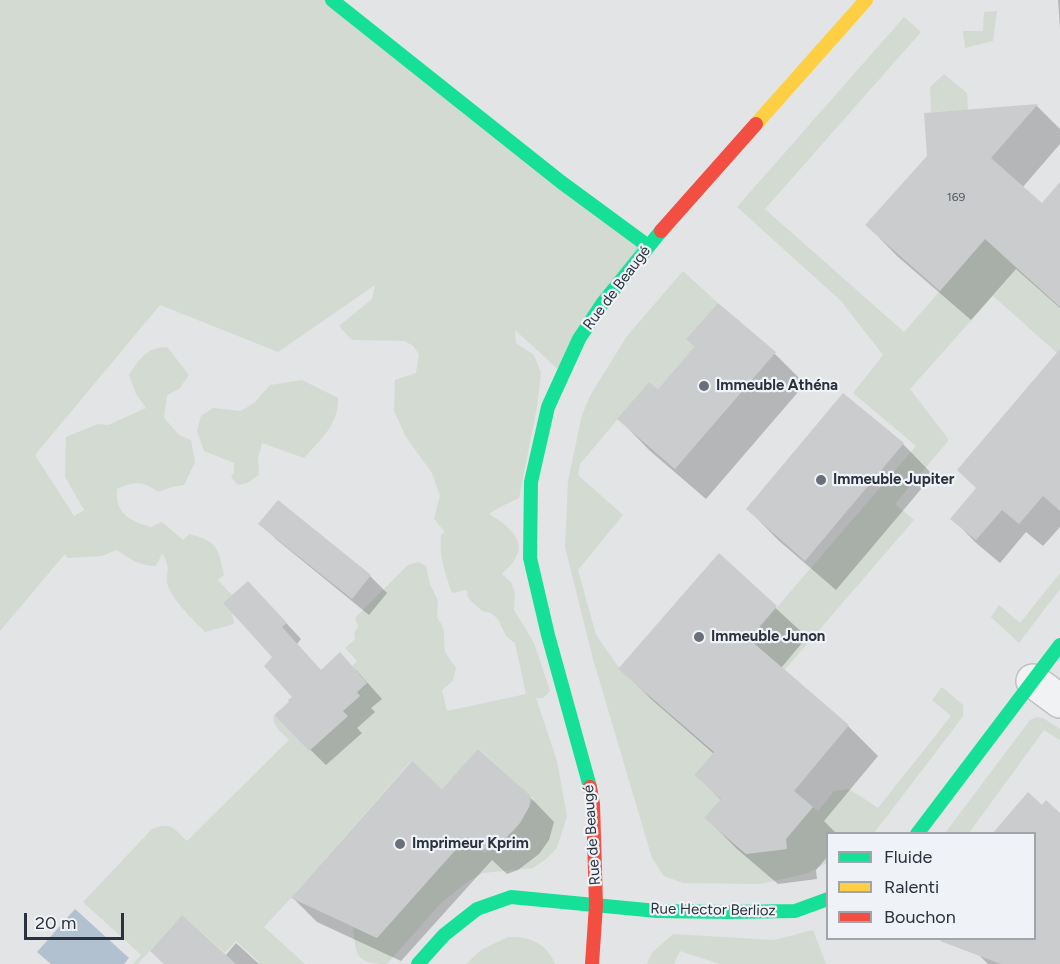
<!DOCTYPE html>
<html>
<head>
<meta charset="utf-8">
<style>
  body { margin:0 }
  #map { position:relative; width:1060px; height:964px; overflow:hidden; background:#e2e4e6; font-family:Figtree,sans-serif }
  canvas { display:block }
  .legend { position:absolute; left:826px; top:832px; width:210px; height:108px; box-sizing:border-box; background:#eff2f6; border:2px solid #a0a5ac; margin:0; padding:8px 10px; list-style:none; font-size:18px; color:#2a323e }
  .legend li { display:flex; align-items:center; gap:12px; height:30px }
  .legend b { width:30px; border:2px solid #a0a5ac }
  .scale { position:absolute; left:24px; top:913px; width:100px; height:27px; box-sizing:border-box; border:3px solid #2a323e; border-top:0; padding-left:8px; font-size:18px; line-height:21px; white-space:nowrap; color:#2a323e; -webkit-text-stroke:4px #eff2f6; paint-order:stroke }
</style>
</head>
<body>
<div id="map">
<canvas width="1060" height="964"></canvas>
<ul class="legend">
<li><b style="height:8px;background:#16e098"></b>Fluide</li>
<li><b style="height:8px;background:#ffcf43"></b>Ralenti</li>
<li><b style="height:8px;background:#f24e42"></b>Bouchon</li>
</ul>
<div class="scale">20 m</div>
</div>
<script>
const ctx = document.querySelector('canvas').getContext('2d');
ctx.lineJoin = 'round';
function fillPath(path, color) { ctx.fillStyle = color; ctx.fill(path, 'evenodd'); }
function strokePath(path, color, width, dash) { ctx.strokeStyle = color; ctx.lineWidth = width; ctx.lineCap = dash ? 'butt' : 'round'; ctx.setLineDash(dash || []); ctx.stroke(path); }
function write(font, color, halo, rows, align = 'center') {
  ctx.font = font + ' Figtree,sans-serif'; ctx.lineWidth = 4.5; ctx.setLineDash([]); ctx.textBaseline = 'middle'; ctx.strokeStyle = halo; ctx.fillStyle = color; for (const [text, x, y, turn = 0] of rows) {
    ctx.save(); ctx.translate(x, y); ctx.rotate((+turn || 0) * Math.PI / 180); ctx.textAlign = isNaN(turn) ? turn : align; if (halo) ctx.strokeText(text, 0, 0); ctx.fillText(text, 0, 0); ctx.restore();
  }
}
fillPath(new Path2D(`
  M0 0H332L648 246 562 373 515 330 516 343 534 355 541 373 537 407 519 498 500 507 489 514C504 523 528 539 515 559 512 565 506 569 502 574L511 582 515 594 514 610 534 643 550 691 543 698H536L557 761 567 816 557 848 546 859 533 868 483 873 467 882 440 904 387 964C355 964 356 955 353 926L291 898 264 927 305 964H258L259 962 236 941 225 953 182 915 138 964H133L141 955 83 902 152 829C173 821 173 829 187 841L289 740C283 733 271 726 274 715L309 751 347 717 343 711 360 696 357 692 367 683 352 666 357 661 345 648 355 639 354 633 358 627 355 618 408 565 418 562 426 566 430 584 438 601 437 618C447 629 443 638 445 651 447 658 453 662 456 668L453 681 442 690 447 711 526 694 515 643 506 636 498 619 491 613 482 611 468 598 467 590 452 593C445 573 439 556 441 535L445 532 434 519 440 496 432 473 406 437 394 411 395 380 416 373 419 354 413 346 405 341 352 340 339 326 372 299 375 285 278 352 160 305 35 455 74 516 84 510 65 477 66 437 98 424 108 425 146 408 136 394 129 375C139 359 147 347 167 347L189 375 179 389 167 395 164 418 179 435 191 440 195 462 184 485 172 487 158 492C144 481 133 481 117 489 115 514 130 521 151 527L162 522 183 540 189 534C217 541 218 547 224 575L218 580 232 595 223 603 232 612 234 624 205 632C194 620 174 602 168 586 164 574 173 569 162 554L156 566C139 566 130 559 117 550L101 556 68 558 65 554 0 631ZM479 749 534 799 515 830 484 853 467 837 377 938 291 898 411 761 442 789Z
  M997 11 993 41 965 48 963 31H983L984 12Z
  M904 17 921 32 765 209 904 332 1016 204 1030 217 999 252 1060 307V374L1057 353 993 296 910 389 949 440 895 504 914 520 694 775 721 799 705 819 746 854 787 849 786 839 813 807 818 811 834 791 849 789 878 808 951 716 932 700 942 687 963 705V716L952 731 874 833 828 834 827 863 808 873 761 884 683 883 664 876 652 858 593 659 565 547 568 481 582 415 591 394 627 336 683 271 718 303 686 339 694 347 658 389 649 382 580 464 578 475 623 515 578 570 596 635 623 673 679 721 916 446 853 393 883 355 841 301 737 207Z
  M944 74 967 93 968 110 931 112 930 87Z
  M302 380 338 398C339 424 321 439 304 458L262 443 258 458 259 475 247 483 238 485 231 477 234 472V463L204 451 197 430 201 416 213 408 241 411 254 403 270 385Z
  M1060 573V589L1019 643 991 617 999 605 1020 623Z
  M1037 717 1043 718 1060 729V740L1044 730 969 833H945L1030 720Z
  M813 930 826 964H720L680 951 674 964H647L652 953 673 934 774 940Z
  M508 937C529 936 547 943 555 964H466L481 950Z`), '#d3dad2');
fillPath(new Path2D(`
  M75 909 129 958 124 964H51L37 952Z`), '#b2c1cf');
fillPath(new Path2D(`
  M1058 0H1060V29Z
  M1037 106 1060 129V144L1022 188 1042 205 1060 185V308L1016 269 971 320 897 256 867 225 928 156 925 114Z
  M718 305 775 354 805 384 706 499 649 450 619 419 658 391 696 347Z
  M1060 376V527L1043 546 1026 532 1000 563 975 542 952 518 977 489Z
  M903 444 933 475 836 590 778 540 748 509Z
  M278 502 370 576 387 593 369 615 277 540 260 524Z
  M719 556 807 637 781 668 848 726 878 756 824 821 837 834H828V856L816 870 817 879 778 884 737 849 706 818 721 800 696 775 714 754 651 699 620 668Z
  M263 598 301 639 297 644 322 672 356 670 382 699 371 708 375 712 357 728 362 733 326 765 276 716 294 697 275 657Z
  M442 791 530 797 554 822 549 840 539 854 518 870 507 874 492 860 401 961 317 922 293 898Z
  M1042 807 1060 815V964H988L978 954 983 938H1034V834Z
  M236 943 259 964H165L225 956Z`), '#0003');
fillPath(new Path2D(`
  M1038 104 991 158 1042 203 1060 182V307L985 239 940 291 865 225 927 156 924 113Z
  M718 303 776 352 675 469 617 419 649 382 658 389 694 347 686 339Z
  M1060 349V511L1043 496 1019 524 1002 510 976 540 950 519 976 488 957 470Z
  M843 393 904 443 805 561 746 509Z
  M278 500 371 575 352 599 258 524Z
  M719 553 777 606 749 639 849 725 794 791 813 807 786 839 787 849 746 854 704 818 721 799 694 775 714 752 618 669Z
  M248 581 287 623 282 627 321 670 340 652 367 683 357 692 360 696 343 711 348 716 309 751 274 715 289 702 288 700 292 697 264 666 272 657 223 603Z
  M478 749 531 796 529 807 520 823 502 842 482 850 467 837 377 938 291 898 412 761 442 789Z
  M1028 792 1042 805 1046 800 1060 813V964H1001L940 941 941 939H1035V834H992Z
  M182 915 236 964H164L150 951Z`), '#caccce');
const street = new Path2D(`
  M1033 681 1060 701`);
strokePath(street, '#c0c2c4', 36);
strokePath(street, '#f1f2f3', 33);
strokePath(new Path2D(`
  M332 0 561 182 648 246
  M590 787 548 635 530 558 531 482 548 407 579 339 602 304 661 231
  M917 834 1060 645
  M418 964 444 935 477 909 511 897 657 911 729 912 795 911 828 899`), '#16e098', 14);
strokePath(new Path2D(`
  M756 124 866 0`), '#ffcf43', 14);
strokePath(new Path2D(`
  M661 231 756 124
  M590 787 593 804 596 905 592 964`), '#f24e42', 14);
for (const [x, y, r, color] of [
  [704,386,6,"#6a7079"],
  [821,480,6,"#6a7079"],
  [699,637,6,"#6a7079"],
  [400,844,6,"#6a7079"]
]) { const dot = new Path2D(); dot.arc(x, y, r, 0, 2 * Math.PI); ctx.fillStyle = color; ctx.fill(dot); strokePath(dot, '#eff2f6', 2); }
write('12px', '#535963', null, [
  ["169",956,197]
]);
write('15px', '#2a323e', '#eff2f6', [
  ["Rue de Beaugé",617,288,-53],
  ["Rue de Beaugé",592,835,-94],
  ["Rue Hector Berlioz",713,910,1]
]);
write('bold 15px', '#2a323e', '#eff2f6', [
  ["Immeuble Athéna",716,386],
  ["Immeuble Jupiter",833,480],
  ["Immeuble Junon",711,637],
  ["Imprimeur Kprim",412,844]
], 'left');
</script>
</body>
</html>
